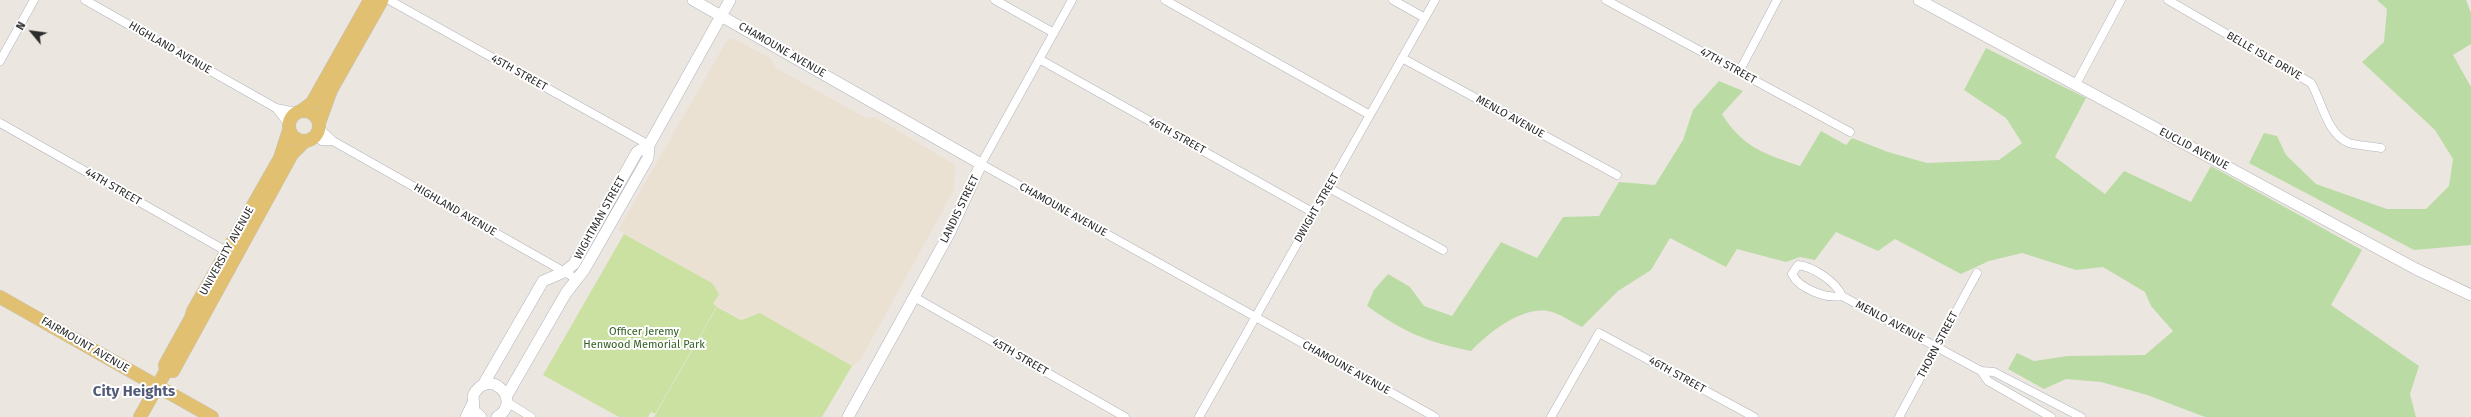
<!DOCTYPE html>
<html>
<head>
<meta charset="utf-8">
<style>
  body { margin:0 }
  #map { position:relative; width:2471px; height:417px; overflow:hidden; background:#ece6e0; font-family:"Fira Sans",sans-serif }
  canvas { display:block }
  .north { position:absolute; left:12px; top:12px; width:40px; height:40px; -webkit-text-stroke:3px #fff; paint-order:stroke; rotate:299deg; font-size:11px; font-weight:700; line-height:16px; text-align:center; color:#2c2c2c }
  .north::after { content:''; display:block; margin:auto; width:14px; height:18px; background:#2c2c2c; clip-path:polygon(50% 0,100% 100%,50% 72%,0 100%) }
</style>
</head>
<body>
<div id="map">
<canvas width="2471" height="417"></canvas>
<div class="north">N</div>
</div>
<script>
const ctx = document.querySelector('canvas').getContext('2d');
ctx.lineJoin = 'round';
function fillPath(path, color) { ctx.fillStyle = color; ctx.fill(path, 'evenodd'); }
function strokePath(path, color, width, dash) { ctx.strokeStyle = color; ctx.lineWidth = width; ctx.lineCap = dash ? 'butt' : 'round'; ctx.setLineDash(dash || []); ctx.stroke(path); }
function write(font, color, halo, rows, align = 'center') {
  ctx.font = font + ' "Fira Sans",sans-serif'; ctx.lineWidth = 4; ctx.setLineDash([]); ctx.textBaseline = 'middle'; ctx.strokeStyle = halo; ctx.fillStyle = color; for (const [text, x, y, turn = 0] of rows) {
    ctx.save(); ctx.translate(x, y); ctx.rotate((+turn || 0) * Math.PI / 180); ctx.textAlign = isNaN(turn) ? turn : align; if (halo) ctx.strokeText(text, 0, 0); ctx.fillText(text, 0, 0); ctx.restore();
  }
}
fillPath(new Path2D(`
  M733 38 770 58 776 68 866 118 875 117 955 165 954 190 861 359 852 366 760 313 741 319 714 304 712 283 618 230 726 42Z`), '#ebe1d2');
fillPath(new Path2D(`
  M2377 0H2466L2471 13V44L2453 55 2471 87V245L2414 250 2249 163 2264 133 2277 136 2286 155 2316 184 2387 209H2426L2449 186 2453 159 2435 130 2362 62 2384 42 2387 9Z
  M1986 48 2086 98 2055 157 2105 194 2124 171 2191 202 2211 166 2362 250 2331 305 2419 366 2410 394 2416 417H2205L2147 395 2101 382 2066 379 2044 389 2008 369 2017 353 2034 361 2068 356 2145 355 2173 331 2151 306 2145 292 2103 267 2076 270 2022 253 1989 261 1961 274 1895 239 1878 251 1836 232 1815 260 1800 257 1786 262 1737 249 1726 267 1670 238 1651 270 1618 291 1582 327C1572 322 1559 313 1548 311 1520 307 1489 333 1471 351 1426 342 1404 332 1367 306L1374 290 1388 274 1410 287 1424 306 1452 316 1501 242 1537 258 1563 217 1599 216 1619 182 1655 185 1683 140 1693 110 1719 81 1743 91 1722 114C1742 147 1765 154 1800 166L1821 131 1846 145 1852 138 1888 152 1927 163 1999 160 2022 143 2006 118 1964 90Z`), '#badca4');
fillPath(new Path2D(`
  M624 234 712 283 719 294 713 304 717 306 655 414 651 412 648 417H619L543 375Z
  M717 307 741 320 760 313 852 366 822 417H654Z`), '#cae1a1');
const street = new Path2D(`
  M85 0 276 108 296 112
  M389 0 649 145
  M995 0 1054 33
  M1072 0 981 164 1435 417
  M1165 0 1370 115
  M1393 0 1425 18
  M1606 0 1850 132
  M2168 0 2311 83C2322 101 2327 135 2349 143 2359 146 2371 146 2381 148
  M1402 58 1617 175
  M1039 59 1314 213
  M0 61 34 0
  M1739 72 1777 0
  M2075 86 2121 0
  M276 108 289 125
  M0 123 226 251
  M319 128 333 141 577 279
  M315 137 322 141H333
  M1329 188 1443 250
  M1842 296C1827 299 1799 289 1792 274L1798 265C1814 267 1836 282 1842 296L1981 371 1994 372 2081 417
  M914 297 1125 417
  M1981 371 1988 381 2051 417
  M507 402 531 417
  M1199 417 1435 0
  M1551 417 1599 333 1754 417
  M1899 417 1977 273`);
const secondary = new Path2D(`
  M693 0 981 164 950 232 848 417
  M1919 0 2416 269 2471 295
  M483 385 543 281 564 272 574 264 637 152 649 145
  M506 397 566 293 584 270 648 158 649 145 730 0
  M466 417 472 405
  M481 417 474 411 473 396C487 365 525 400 497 417`);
const primary = new Path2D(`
  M289 126a15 15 0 1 1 30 0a15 15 0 1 1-30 0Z
  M301 111 312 103 370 0
  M319 123 331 90 382 0
  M0 297 212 417
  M166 371H173L292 154 305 141
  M140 417 166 371 165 365 191 318 193 311 280 158 289 130`);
strokePath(street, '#b1b3bb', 9);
strokePath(secondary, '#b1b3bb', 12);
strokePath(primary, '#c4c4c4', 14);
strokePath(street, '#fff', 8);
strokePath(secondary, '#fff', 11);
strokePath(primary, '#e1c071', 13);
write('11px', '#2c2c2c', '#fff', [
  ["HIGHLAND AVENUE",170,48,30],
  ["CHAMOUNE AVENUE",782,50,30],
  ["BELLE ISLE DRIVE",2264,56,30],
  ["47TH STREET",1728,66,29],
  ["45TH STREET",519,73,29],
  ["MENLO AVENUE",1510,117,29],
  ["46TH STREET",1177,136,29],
  ["EUCLID AVENUE",2194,149,28],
  ["44TH STREET",113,187,30],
  ["DWIGHT STREET",1317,208,-60],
  ["LANDIS STREET",960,209,-64],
  ["HIGHLAND AVENUE",455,210,30],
  ["CHAMOUNE AVENUE",1063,210,29],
  ["WIGHTMAN STREET",600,218,-61],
  ["UNIVERSITY AVENUE",227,251,-61],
  ["MENLO AVENUE",1890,322,28],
  ["FAIRMOUNT AVENUE",85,345,30],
  ["THORN STREET",1938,345,-62],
  ["45TH STREET",1020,357,30],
  ["CHAMOUNE AVENUE",1346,368,29],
  ["46TH STREET",1677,375,29]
]);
write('11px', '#346124', '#fff', [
  ["Officer Jeremy",644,332],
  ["Henwood Memorial Park",644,345]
]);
write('bold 15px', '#515b78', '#fff', [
  ["City Heights",134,392]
]);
</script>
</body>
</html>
